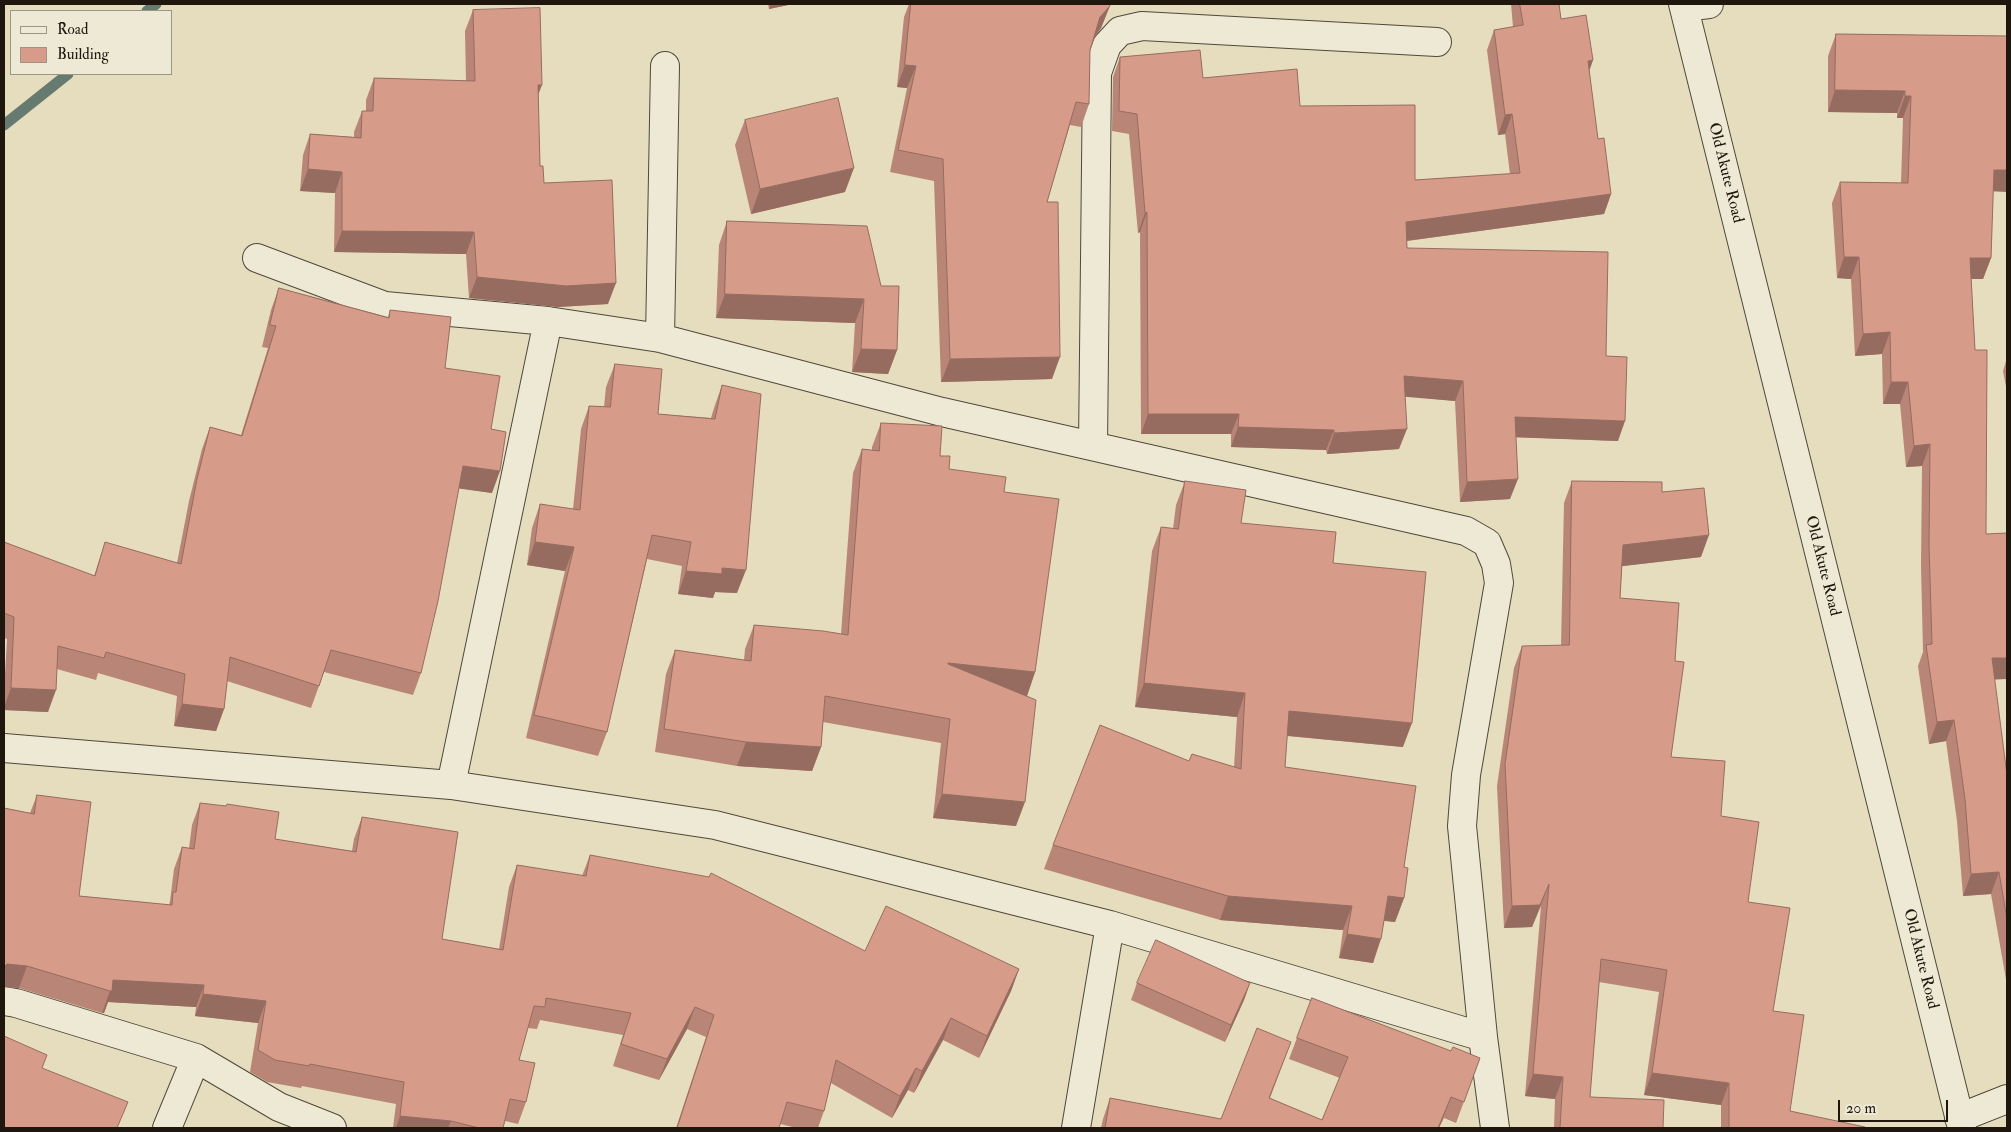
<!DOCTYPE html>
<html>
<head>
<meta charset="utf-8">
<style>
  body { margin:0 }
  #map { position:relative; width:2011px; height:1132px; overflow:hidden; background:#e5ddbe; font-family:"IM FELL Double Pica",serif }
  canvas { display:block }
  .frame { position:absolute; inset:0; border:5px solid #1f170d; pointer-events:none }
  .legend { position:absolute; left:10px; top:10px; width:162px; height:65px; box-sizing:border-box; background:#eee9d5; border:1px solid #9b9585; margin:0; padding:6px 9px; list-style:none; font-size:15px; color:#1f170d }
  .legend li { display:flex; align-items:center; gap:10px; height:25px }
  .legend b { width:25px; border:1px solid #9b9585 }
  .scale { position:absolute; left:1838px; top:1100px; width:110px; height:22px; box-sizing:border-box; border:2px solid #1f170d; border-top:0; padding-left:6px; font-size:15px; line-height:18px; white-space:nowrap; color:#1f170d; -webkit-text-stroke:4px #eee9d5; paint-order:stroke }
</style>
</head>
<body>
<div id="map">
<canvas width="2011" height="1132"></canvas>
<div class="frame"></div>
<ul class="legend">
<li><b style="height:6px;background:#eee9d5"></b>Road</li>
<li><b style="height:14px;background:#d79b89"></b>Building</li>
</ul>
<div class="scale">20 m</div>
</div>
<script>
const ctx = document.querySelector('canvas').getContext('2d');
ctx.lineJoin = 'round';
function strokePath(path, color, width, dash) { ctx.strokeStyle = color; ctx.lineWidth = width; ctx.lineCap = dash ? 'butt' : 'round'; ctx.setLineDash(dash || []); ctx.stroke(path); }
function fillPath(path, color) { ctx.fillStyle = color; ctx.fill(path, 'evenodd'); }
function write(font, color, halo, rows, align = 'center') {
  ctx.font = font + ' "IM FELL Double Pica",serif'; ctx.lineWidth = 4.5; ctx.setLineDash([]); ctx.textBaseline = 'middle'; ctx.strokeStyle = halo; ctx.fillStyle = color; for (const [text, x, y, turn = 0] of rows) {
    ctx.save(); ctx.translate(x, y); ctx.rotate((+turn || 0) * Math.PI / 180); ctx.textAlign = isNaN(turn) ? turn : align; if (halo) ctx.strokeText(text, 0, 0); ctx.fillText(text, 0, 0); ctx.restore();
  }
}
strokePath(new Path2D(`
  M147 11 156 4
  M4 125 68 74`), '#667a6f', 11);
const minor = new Path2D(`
  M1683 4 1962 1128
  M1684 7 1709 4
  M257 258 385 306 548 321 660 338 942 412 1466 531 1487 543 1496 564 1499 583 1466 775 1462 826 1483 1037
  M660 338 665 66
  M1093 446 1097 73 1107 45 1120 31 1142 26 1437 42
  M4 748 451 785 715 825 1110 925 1483 1037 1495 1128
  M451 785 548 321
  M4 1001 16 1003 196 1058 279 1107 332 1128
  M1959 1118 2007 1099
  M167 1128 196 1058
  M1076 1128 1110 925`);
strokePath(minor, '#504839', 30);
strokePath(minor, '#eee9d5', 28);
fillPath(new Path2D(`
  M768 4H793L769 9Z
  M909 4H1118L1110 5 1101 28 1094 38 1090 50 1089 104 1081 127 1070 125 1047 202 1052 379 941 382 934 181 890 172 907 88 897 87 904 17Z
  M1511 4H1559L1561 19 1593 60 1589 71 1598 139 1611 194 1604 214 1407 241V248L1606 356 1618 441 1516 437 1510 499 1460 502 1455 401 1405 396 1399 449 1327 454 1326 450 1231 447V434H1141L1140 232 1138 233 1129 134 1112 131 1113 77 1120 57 1203 78 1300 106 1415 180 1510 174 1505 134 1498 135 1487 50 1494 30 1513 27Z
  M473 10 538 96 540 166 544 183 608 304 558 307 469 298 466 254 334 252 335 193 300 191 303 155 310 134 354 137V132L362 111H366V100L374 78 466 81 465 31Z
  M1836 34 2007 36 1993 192 1991 258 1983 279H1971L1994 680 2007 775V985L1991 894 1963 896 1957 821 1946 741 1929 744 1918 666 1923 652 1921 566 1922 466 1906 467 1900 404H1883L1882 354 1855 356 1851 279 1837 278 1832 203 1840 182 1901 183 1903 118H1897V113L1828 112V56Z
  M745 120 845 192 751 214 735 145Z
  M727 221 881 286 897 350 888 374 852 372 855 323 716 318 719 245Z
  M279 288 388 317 390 310 445 368 491 429 492 493 459 488 421 673 413 695 324 672 311 708 227 681 224 709 216 731 174 726 177 696 98 673 96 680 57 669 48 712 4 710V692L7 639 4 638V542L94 576 105 542 177 563 189 501 202 449 210 427 241 435 268 348 262 347 271 310Z
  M2007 358V392L2003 371Z
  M615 364 658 414 711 418 714 408 722 385 737 593 715 592 713 598 678 594 682 566 647 559 607 732 598 756 526 738 565 571 527 565 532 528 540 504 573 509 581 429 589 406 604 407 606 387Z
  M881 423 940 456 949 469 1004 492 1035 672 1027 696 1016 826 933 818 941 743 823 722 821 747 812 771 737 766 655 752 666 674 675 650 744 660 745 649 754 625 841 634 853 473 862 449 872 450V447Z
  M1185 481 1241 523 1333 563 1403 747 1287 736 1285 767 1404 867V898L1395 922 1384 921 1373 963 1339 958 1343 930 1220 920 1044 869 1053 845 1189 761 1192 754 1234 767 1237 717 1135 707 1152 551 1161 527 1173 529 1176 505Z
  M1572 481 1662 492 1701 557 1622 566 1620 598 1675 661 1671 757 1721 816 1748 902 1773 1011 1790 1111 1864 1128H1721V1105L1644 1095 1659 992 1599 982 1590 1097 1663 1128H1554L1555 1099 1525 1096 1541 906 1532 927 1504 928 1497 786 1514 668 1522 646H1561L1564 503Z
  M37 795 79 896 169 905 170 901 174 869 182 847 189 848 192 825 200 803 275 839 352 851 354 839 362 817 442 939 499 949 509 887 517 865 582 876 590 855 865 951 1019 969 1011 991 979 1058 943 1040 914 1093 908 1090 892 1118 831 1083 824 1111 818 1128H797L780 1124 779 1128H676L706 1037 687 1029 659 1080 613 1066 623 1035 540 1020 537 1029 528 1028 519 1060 526 1102 518 1124 505 1121 503 1128H393L396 1104 302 1086 301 1088 267 1082 250 1072 258 1023 195 1016 196 1007 108 1002 104 1013H102L19 988 4 987V808L30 813Z
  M1137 983H1250L1244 1000 1225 1042 1131 1000Z
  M1312 998 1451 1051 1480 1058 1456 1123 1444 1118 1439 1128H1101L1103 1119 1110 1098 1221 1119 1291 1042 1270 1098 1322 1120 1340 1078 1289 1059Z`), '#b98576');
fillPath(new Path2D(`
  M771 4H793L769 9Z
  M1110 6 1101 28 1092 40 1100 17Z
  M1593 60 1586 80 1588 61Z
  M905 65 916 66 907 88 897 87Z
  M538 85H542L534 106Z
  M1835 90 1905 91 1897 113 1828 112Z
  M1905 96H1911L1903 118H1897Z
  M1512 114 1505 134 1498 135 1505 115Z
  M854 168 845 192 751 214 760 189Z
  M308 169 342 172 335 193 300 191Z
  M1994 170H2007V192L1986 191Z
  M1611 194 1604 214 1398 242 1406 222Z
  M1147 212 1140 232 1138 233 1145 213Z
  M342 231 474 232 466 254 334 252Z
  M1844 257H1859L1851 279 1837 278Z
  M1970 258H1991L1983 279H1962Z
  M477 277 616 283 608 304 558 307 469 298Z
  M725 294 864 299 855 323 716 318Z
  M1890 332 1882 354 1855 356 1863 334Z
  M861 349 897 350 888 374 852 372Z
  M1060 357 1052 379 941 382 950 359Z
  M1404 376 1463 381 1455 401 1396 396Z
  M1891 382H1908L1900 404H1883Z
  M1148 414H1239L1231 434H1141Z
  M1515 417 1625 421 1618 441 1507 437Z
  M1238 427 1334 430 1326 450 1231 447Z
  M1407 429 1399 449 1327 454 1334 433Z
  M1930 444 1922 466 1906 467 1914 446Z
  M463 466 500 471 492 493 455 488Z
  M1518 479 1510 499 1460 502 1467 482Z
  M1709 535 1701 557 1615 567 1623 545Z
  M535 542 574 547 565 571 527 565Z
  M722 568 746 570 737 593 715 592 713 598 678 594 686 571Z
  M1992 658H2007V679L1984 680Z
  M948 663 1035 672 1027 696 940 687Z
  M1144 683 1245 693 1237 717 1135 707Z
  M11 688 56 690 48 712 4 710V707Z
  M182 704 224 709 216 731 174 726Z
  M1289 711 1412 723 1403 747 1280 735Z
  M1954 720 1946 741 1929 744 1937 722Z
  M746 742 821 747 812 771 737 766Z
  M942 794 1025 802 1016 826 933 818Z
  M1999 872 1991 894 1963 896 1971 874Z
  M1549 884 1532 927 1504 928 1512 906Z
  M1228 896 1352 906 1343 930 1220 920Z
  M1388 896 1404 898 1395 922 1379 920Z
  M1347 934 1381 939 1373 963 1339 958Z
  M7 964 27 966 19 988 4 987V967Z
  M1019 969 1011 991 979 1058 987 1036Z
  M113 980 204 985 196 1007 108 1002 104 1013H102L110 991Z
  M1250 983 1244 1000 1225 1042 1231 1025Z
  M203 994 266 1001 258 1023 195 1016Z
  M695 1007 687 1029 659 1080 667 1059Z
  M951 1018 943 1040 914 1093 922 1071Z
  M916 1068 908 1090 892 1118 900 1096Z
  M1652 1073 1729 1083 1721 1105 1644 1095Z
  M1533 1074 1563 1077 1555 1099 1525 1096Z
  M1451 1097 1439 1128H1438Z
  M400 1116 451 1121 448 1128H396Z`), '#966c60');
const building = new Path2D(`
  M911 4H1110V6L1100 17 1090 50 1089 104 1076 102 1047 202H1058L1060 357 950 359 943 159 898 150 916 66 905 65Z
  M1520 4H1559L1561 19 1586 15 1593 60 1588 61 1598 139 1604 138 1611 194 1406 222 1407 248 1608 252 1606 356 1627 357 1625 421 1515 417 1518 479 1467 482 1463 381 1404 376 1407 429 1334 433V430L1238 427 1239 414H1148L1147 212 1145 213 1137 114 1119 111 1120 57 1200 50 1203 78 1297 69 1300 106 1415 105V180L1520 173 1512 114 1505 115 1494 30 1523 25Z
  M540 8 542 85H538L540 166H543L544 183 612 180 616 283 566 286 477 277 474 232 342 231V172L308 169 310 134 361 138 362 111H373L374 78 475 81 473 10Z
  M1836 34 2007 36V170H1994L1991 258H1970L1975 350H1987L1986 534 2007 533V658H1992L2007 775V919L1999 872 1971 874 1965 799 1954 720 1937 722 1926 645 1932 644 1929 545 1930 444 1914 446 1908 382H1891L1890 332 1863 334 1859 257H1844L1840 182 1908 183 1911 96H1905V91L1835 90Z
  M838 98 854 168 760 189 745 120Z
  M727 221 867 226 881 286H899L897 350 861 349 864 299 725 294Z
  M279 288 389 318 390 310 451 317 445 368 500 376 491 429 506 432 500 471 463 466 438 601 421 673 331 650 319 686 230 657 224 709 182 704 185 674 106 652 104 658 58 646 56 690 11 688 14 617 4 613V542L95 576 105 542 181 564 197 479 210 427 242 436 276 326 270 325Z
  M615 364 662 369 658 414 715 419 722 385 761 394 746 570 722 568V574L686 571 691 542 652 535 607 732 534 715 574 547 535 542 540 504 580 510 589 406 610 407Z
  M881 423 942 426 940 456H950L949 469 1006 477 1004 492 1059 499 1035 672 948 663V664L1036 700 1025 802 942 794 950 719 825 696 821 747 746 742 664 729 675 650 751 661 754 625 823 631 848 635 862 449 879 451Z
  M1185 481 1246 490 1241 523 1336 532 1333 563 1426 572 1412 723 1289 711 1285 767 1416 786 1404 867 1408 868 1404 898 1388 896 1381 939 1347 934 1352 906 1228 896 1053 845 1100 725 1189 761 1192 754 1241 769 1245 693 1144 683 1161 527 1178 529Z
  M1572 481 1662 482V492L1704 488 1709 535 1623 545 1620 598 1679 603 1675 661 1684 662 1671 757 1725 761 1721 816 1759 822 1748 902 1790 908 1773 1011 1804 1015 1790 1111 1865 1127 1864 1128H1729V1083L1652 1073 1667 970 1601 959 1590 1097 1664 1100 1663 1128H1560L1563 1077 1533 1074 1549 884 1540 905 1512 906 1505 764 1522 646 1569 645Z
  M37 795 91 802 79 896 172 905 173 892H176L182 847 194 849 200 803 226 806 227 804 279 812 275 839 356 852 362 817 458 832 442 939 503 950 517 865 586 876 590 855 709 877 711 873 865 951 886 906 1019 969 987 1036 951 1018 922 1071 916 1068 900 1096 836 1060 824 1111 787 1102 779 1128H677L714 1015 695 1007 667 1059 621 1044 631 1013 546 998 545 1007 534 1006 519 1060 535 1063 526 1102 510 1099 503 1128H479L451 1121 400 1116 404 1082 310 1064 309 1066 275 1060 258 1050 266 1001 203 994 204 985 113 980 112 991H110L27 966 7 964 4 967V808L34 814Z
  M1156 940 1250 983 1231 1025 1137 983Z
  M1312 998 1451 1051 1453 1047 1480 1058 1464 1102 1451 1097 1438 1128H1105L1110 1098 1221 1119 1257 1028 1291 1042 1269 1098 1322 1120 1348 1057 1297 1038Z
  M4 1036 47 1055 42 1068 128 1102 117 1128H4Z`);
fillPath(building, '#d79b89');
strokePath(building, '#966c60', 1);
write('16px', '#1f170d', '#eee9d5', [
  ["Old Akute Road",1725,173,76],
  ["Old Akute Road",1822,566,76],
  ["Old Akute Road",1920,959,76]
]);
</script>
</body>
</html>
